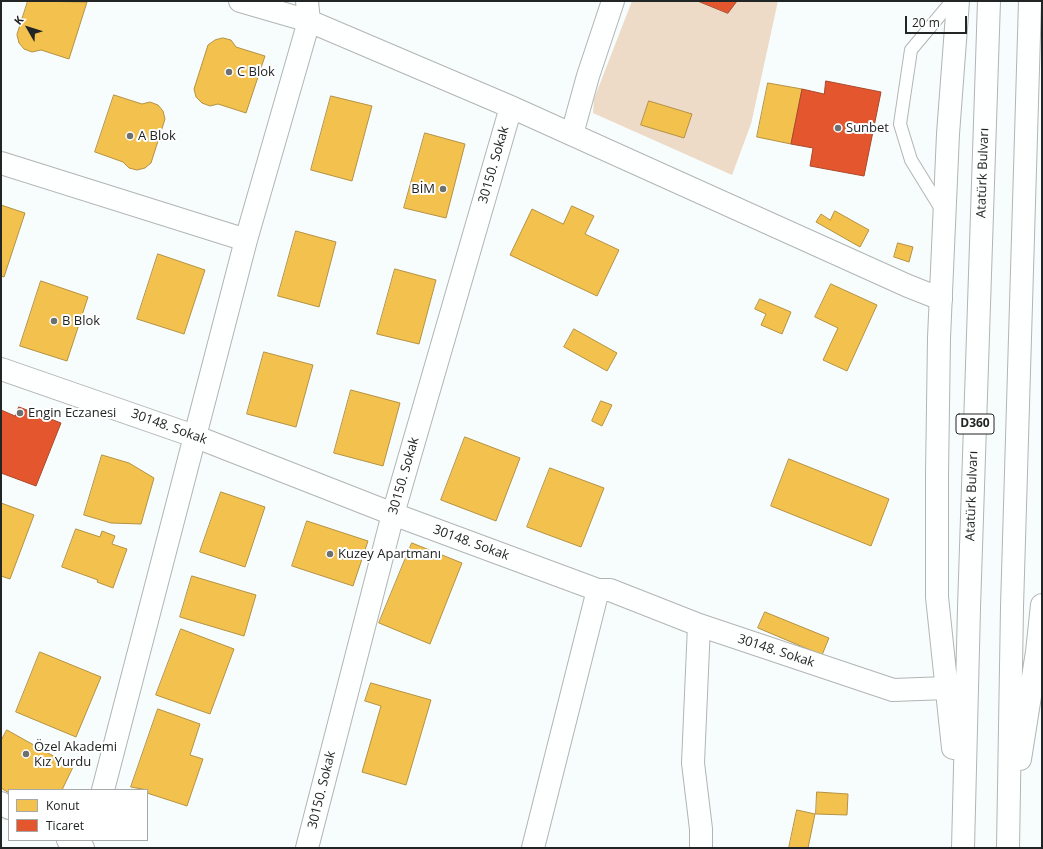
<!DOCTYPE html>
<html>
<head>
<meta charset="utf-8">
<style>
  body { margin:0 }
  #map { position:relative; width:1043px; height:849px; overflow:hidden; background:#f7fcfc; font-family:"Open Sans",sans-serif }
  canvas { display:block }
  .frame { position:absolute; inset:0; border:2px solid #222525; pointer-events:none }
  .legend { position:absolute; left:8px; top:789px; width:140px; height:52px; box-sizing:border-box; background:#fff; border:1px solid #a7a8a8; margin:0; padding:5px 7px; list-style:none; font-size:12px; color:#222525 }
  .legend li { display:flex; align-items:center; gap:8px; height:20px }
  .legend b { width:20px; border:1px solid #a7a8a8 }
  .north { position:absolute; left:8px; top:8px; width:40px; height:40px; -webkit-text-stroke:3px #fff; paint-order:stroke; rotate:309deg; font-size:11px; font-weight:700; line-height:16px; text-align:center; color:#222525 }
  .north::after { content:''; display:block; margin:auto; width:14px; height:18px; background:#222525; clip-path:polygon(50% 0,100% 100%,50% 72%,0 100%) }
  .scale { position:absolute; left:905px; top:16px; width:62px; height:18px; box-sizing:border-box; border:2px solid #222525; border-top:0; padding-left:5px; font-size:12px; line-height:14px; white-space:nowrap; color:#222525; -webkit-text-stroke:3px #fff; paint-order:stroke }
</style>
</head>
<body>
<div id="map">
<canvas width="1043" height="849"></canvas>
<div class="frame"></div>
<ul class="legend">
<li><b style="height:11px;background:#f2c14e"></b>Konut</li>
<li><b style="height:11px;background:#e4572e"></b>Ticaret</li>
</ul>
<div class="north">K</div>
<div class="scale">20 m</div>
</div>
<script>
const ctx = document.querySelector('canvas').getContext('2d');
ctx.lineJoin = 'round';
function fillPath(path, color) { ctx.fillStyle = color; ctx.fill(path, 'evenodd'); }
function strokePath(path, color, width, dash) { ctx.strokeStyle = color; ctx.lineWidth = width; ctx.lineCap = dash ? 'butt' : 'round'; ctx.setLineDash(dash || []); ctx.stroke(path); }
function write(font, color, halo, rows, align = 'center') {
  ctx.font = font + ' "Open Sans",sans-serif'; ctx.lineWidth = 4; ctx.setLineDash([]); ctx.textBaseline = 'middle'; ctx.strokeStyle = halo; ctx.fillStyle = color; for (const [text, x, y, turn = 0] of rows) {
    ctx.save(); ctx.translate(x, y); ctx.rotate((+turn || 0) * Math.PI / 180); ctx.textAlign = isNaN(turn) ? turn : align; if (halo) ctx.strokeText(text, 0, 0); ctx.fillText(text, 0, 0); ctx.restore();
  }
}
fillPath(new Path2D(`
  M632 1H778L751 124 732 175 593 113 594 99Z`), '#eddac7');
const homes = new Path2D(`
  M28 1 87 2 69 59 41 50 32 52 24 49 19 43 17 35Z
  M223 38 231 40 236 47 265 56 246 113 218 104 210 106 202 103 196 97 194 89 208 45 215 40Z
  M768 83 802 89 791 144 757 137Z
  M114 95 142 104 150 102 158 105 163 111 165 119 151 163 145 168 137 170 129 168 123 162 95 152Z
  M331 96 372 106 352 181 311 170Z
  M649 101 692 114 684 138 641 125Z
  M425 133 465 144 446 218 404 208Z
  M1 205 25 213 4 277 1 276Z
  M572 206 594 216 585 234 619 250 597 296 510 255 532 209 563 224Z
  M835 211 869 230 860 247 816 222 821 214 830 220Z
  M296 231 336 242 319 307 278 296Z
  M898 243 913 247 909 262 894 257Z
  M158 254 205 270 184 334 137 319Z
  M395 269 436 280 419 344 377 334Z
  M41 281 88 297 67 361 20 346Z
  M831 284 877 305 847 371 823 360 838 328 815 317Z
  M760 299 791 312 782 334 761 325 766 314 755 309Z
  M574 329 617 353 607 371 564 347Z
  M264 352 313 365 296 427 247 414Z
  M351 390 400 403 383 466 334 453Z
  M601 401 612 405 602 426 592 421Z
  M465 437 520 458 496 521 441 500Z
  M102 455 129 463 154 478 141 524 111 523 84 515Z
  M789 459 889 499 871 546 771 506Z
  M550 468 604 488 581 547 527 527Z
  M221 492 265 507 245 567 200 552Z
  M1 503 34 515 10 579 1 576Z
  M307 521 368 541 353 586 292 566Z
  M76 529 100 537 102 531 115 536 112 544 127 549 113 588 97 582 98 580 62 567Z
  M412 543 462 563 430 644 379 623Z
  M192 576 256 595 244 636 180 617Z
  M765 612 829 638 822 655 758 628Z
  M181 629 234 649 210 714 156 695Z
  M40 652 101 677 76 737 16 712Z
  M371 683 431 700 406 785 362 772 381 706 365 701Z
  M158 709 200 724 190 755 203 759 187 806 147 793V790L131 787Z
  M7 730 73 767 62 790H9V793L1 788V741Z
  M817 792 848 794 847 815 816 814Z
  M797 810 815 814 808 848H789Z`);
fillPath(homes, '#f2c14e');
strokePath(homes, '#b49242', 1);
const shops = new Path2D(`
  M698 1H737L728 13Z
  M826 81 881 92 864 176 810 166 813 148 791 144 802 89 824 94Z
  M19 407 61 423 36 486 1 473V410L15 416Z`);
fillPath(shops, '#e4572e');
strokePath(shops, '#aa482b', 1);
const lane = new Path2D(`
  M943 212 911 160 900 124 911 50 952 1`);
const street = new Path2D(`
  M240 1 309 21 511 107 908 286 941 299
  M572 134 588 76 613 1
  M1 163 246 240
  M1 369 194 436 393 514 598 590H610L699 625 893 690 947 688
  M699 625 693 763 701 829V848
  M103 790 246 240 309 21 307 1
  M1 803 9 808
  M68 840 83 848
  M307 848 393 514 511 107
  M533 848 598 590`);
const highway = new Path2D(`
  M953 748 937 597V475L939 338 948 134 958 1
  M1020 759 1037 652 1042 605
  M963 848 969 608 989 1
  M1008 848 1012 607 1030 1`);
strokePath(lane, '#b1b5b4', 14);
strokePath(street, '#b1b5b4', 24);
strokePath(highway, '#b1b5b4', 24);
strokePath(lane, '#feffff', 12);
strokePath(street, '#feffff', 22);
strokePath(highway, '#feffff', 22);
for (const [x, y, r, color] of [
  [229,72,4,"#6d7070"],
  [838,128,4,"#6d7070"],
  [130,136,4,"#6d7070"],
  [443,189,4,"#6d7070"],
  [54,321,4,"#6d7070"],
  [20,413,4,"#6d7070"],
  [330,554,4,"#6d7070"],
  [26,754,4,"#6d7070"]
]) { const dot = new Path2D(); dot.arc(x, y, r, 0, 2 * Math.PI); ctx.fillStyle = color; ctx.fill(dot); strokePath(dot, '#fff', 1.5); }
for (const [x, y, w] of [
  [975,424,38]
]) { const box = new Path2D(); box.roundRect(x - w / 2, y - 10, w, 20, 3); ctx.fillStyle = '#fff'; ctx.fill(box); strokePath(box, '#222525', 1); }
write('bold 12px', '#222525', null, [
  ["D360",975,424]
]);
write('13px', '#222525', '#fff', [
  ["C Blok",237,72],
  ["Sunbet",846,128],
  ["A Blok",138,136],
  ["BİM",435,189,"right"],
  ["B Blok",62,321],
  ["Engin Eczanesi",28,413],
  ["Kuzey Apartmanı",338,554],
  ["Özel Akademi",34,747],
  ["Kız Yurdu",34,762]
], 'left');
write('13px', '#222525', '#fff', [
  ["30150. Sokak",494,165,-74],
  ["Atatürk Bulvarı",983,173,-88],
  ["30148. Sokak",169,427,20],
  ["30150. Sokak",404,476,-74],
  ["Atatürk Bulvarı",972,496,-88],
  ["30148. Sokak",471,543,20],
  ["30148. Sokak",776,651,18],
  ["30150. Sokak",322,790,-76]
]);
</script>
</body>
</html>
